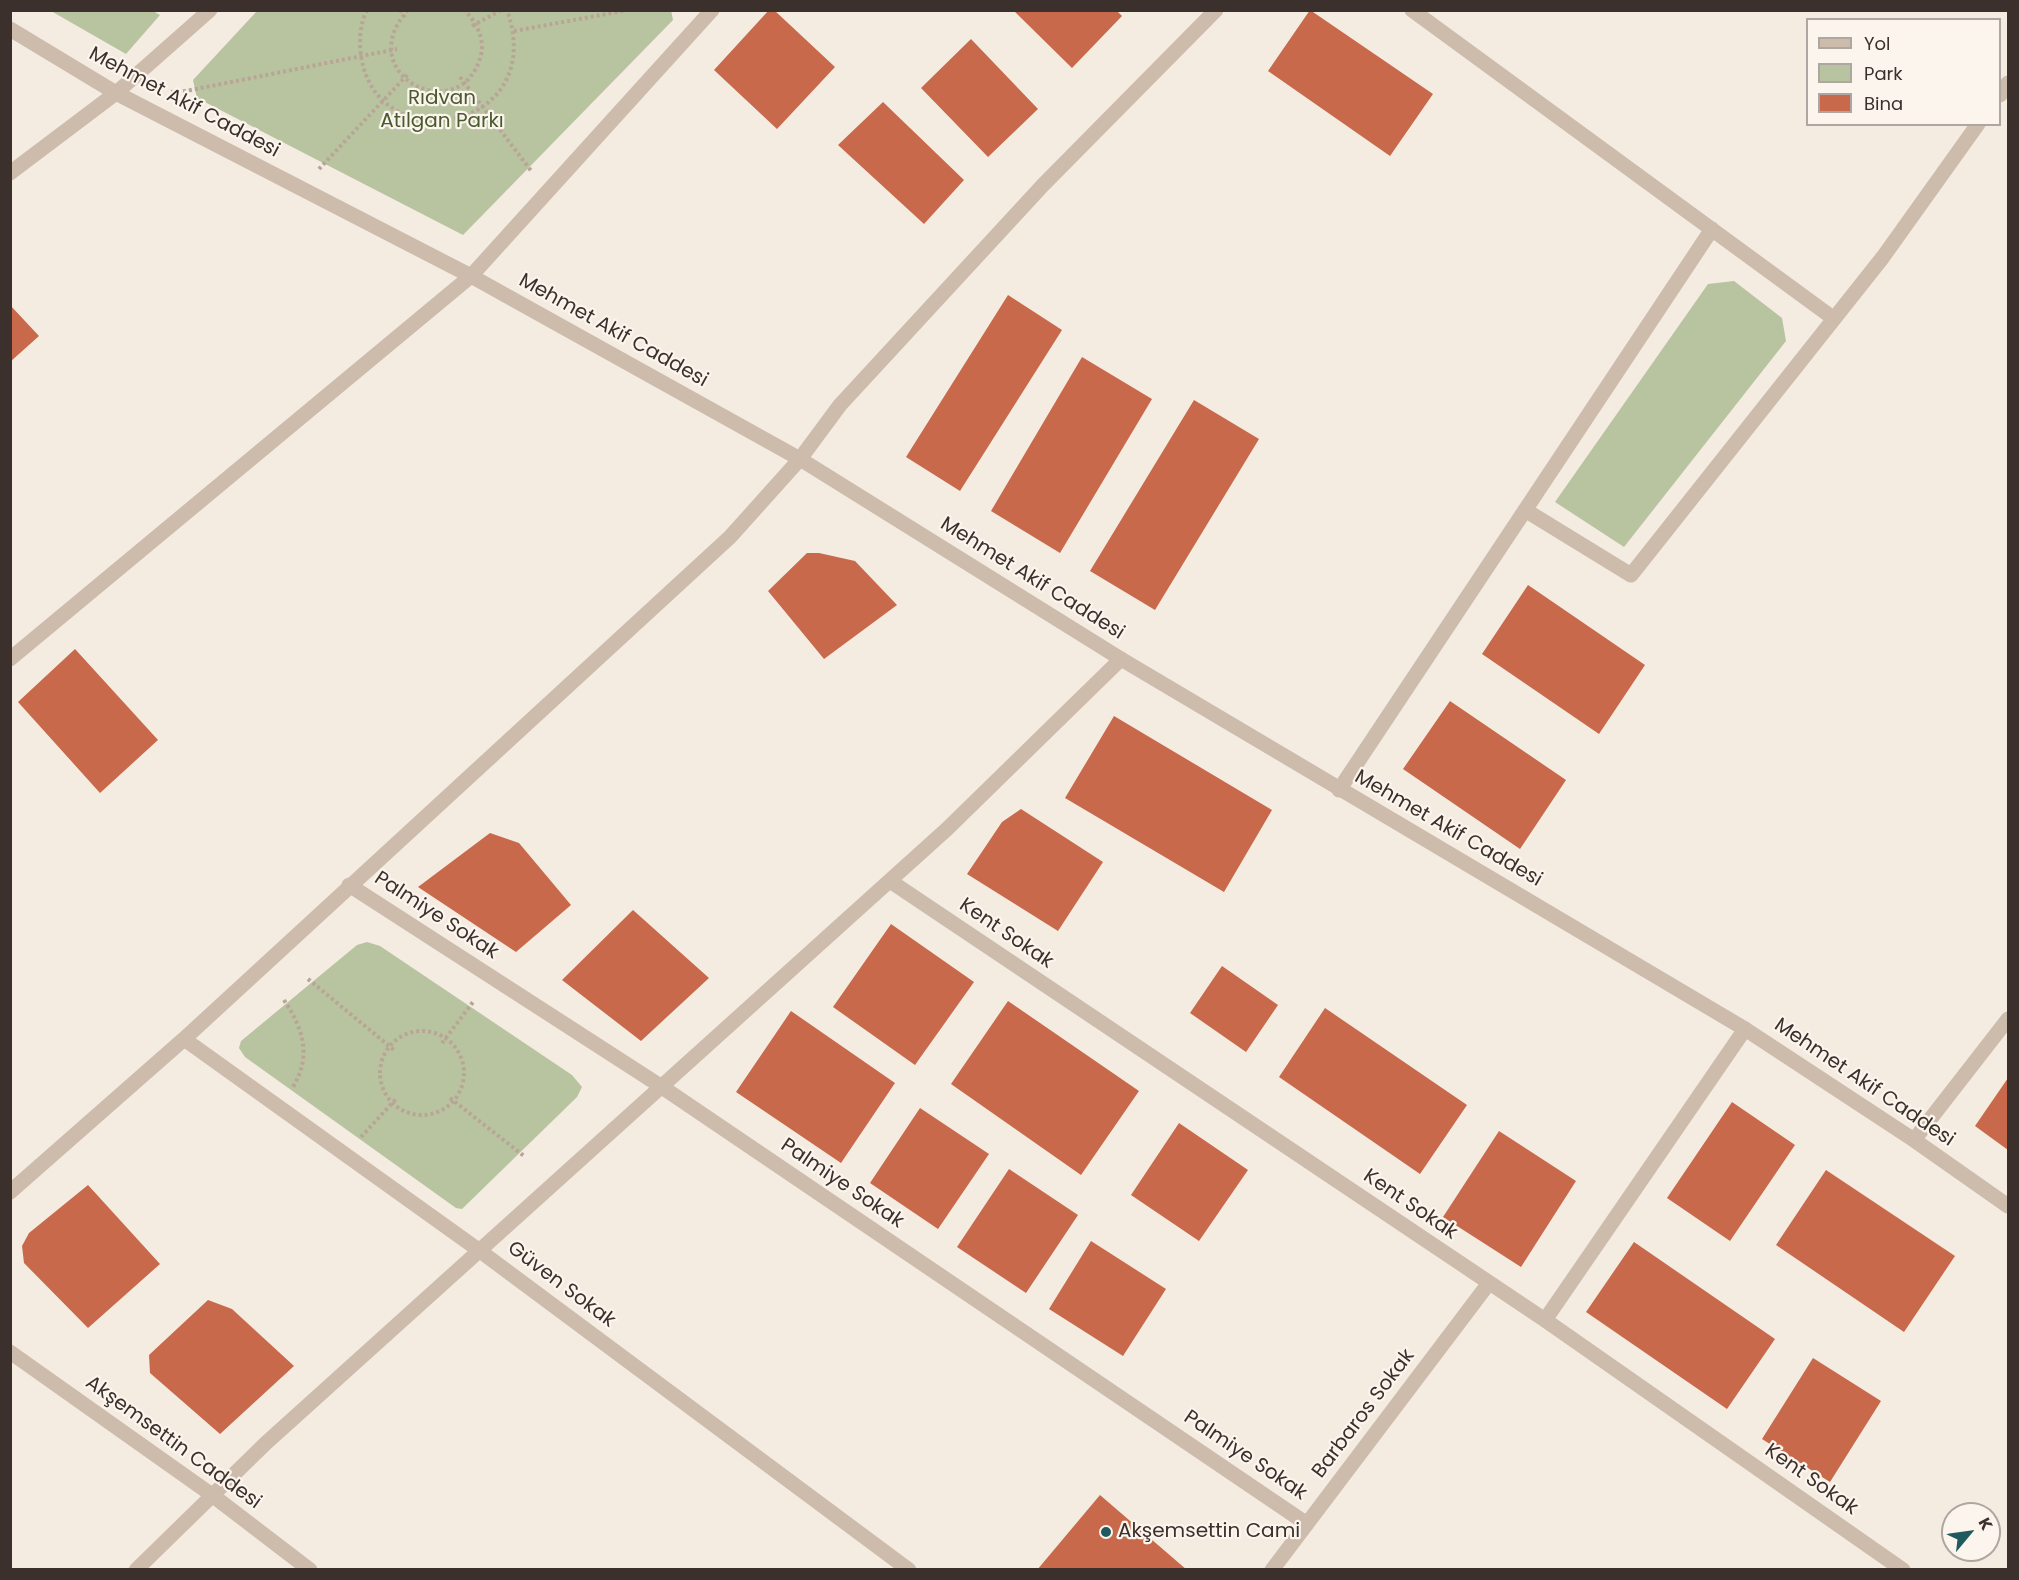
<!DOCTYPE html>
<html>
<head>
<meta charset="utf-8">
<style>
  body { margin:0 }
  #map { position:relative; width:2019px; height:1580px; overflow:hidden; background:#f4ebe1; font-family:Poppins,sans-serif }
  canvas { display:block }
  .frame { position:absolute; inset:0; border:12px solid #3b302b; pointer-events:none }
  .legend { position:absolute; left:1806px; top:18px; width:195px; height:108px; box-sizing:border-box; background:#fbf5ee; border:2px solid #aea6a0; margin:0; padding:8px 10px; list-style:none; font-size:18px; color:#3b302b }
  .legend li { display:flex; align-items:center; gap:12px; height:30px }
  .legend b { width:30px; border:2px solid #aea6a0 }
  .north { position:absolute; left:1941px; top:1502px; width:60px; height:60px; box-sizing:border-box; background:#fbf5ee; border:2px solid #aea6a0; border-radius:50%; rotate:61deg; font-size:16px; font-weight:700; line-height:24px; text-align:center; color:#3b302b }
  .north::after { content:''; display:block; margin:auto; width:21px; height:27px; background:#1f5a5e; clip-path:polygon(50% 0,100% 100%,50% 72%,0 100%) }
</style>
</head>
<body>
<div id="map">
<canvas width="2019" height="1580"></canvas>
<div class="frame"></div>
<ul class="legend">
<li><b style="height:8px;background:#cdbbac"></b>Yol</li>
<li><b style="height:16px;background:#b8c4a0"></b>Park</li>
<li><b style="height:16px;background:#c8694b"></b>Bina</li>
</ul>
<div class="north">K</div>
</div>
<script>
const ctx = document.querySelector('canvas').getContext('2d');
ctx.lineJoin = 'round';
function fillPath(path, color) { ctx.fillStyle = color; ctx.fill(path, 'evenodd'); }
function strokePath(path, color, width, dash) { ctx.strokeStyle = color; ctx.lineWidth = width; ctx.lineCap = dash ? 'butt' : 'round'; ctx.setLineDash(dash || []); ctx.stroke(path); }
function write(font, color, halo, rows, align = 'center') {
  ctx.font = font + ' Poppins,sans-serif'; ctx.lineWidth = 4.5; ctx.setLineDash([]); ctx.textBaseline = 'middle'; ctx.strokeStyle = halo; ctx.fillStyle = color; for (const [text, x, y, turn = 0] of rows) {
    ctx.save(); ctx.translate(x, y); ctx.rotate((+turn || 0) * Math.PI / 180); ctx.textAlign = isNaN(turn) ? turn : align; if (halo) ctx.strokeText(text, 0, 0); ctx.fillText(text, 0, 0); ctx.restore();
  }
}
fillPath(new Path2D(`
  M671 10 673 20 463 235 197 98 193 80 257 11Z
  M153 11 160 15 126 54 51 11Z
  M1734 281 1782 318 1786 341 1624 547 1555 502 1708 284Z
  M367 942 380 946 572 1075 582 1087 577 1097 462 1209 456 1208 245 1057 239 1048 241 1041 357 945Z`), '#b8c4a0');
fillPath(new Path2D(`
  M769 10H774L835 67 777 129 714 70Z
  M1013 10H1116L1122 16 1072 68Z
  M1310 10 1433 94 1390 156 1268 71Z
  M971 39 1038 109 988 157 921 88Z
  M883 102 964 180 924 224 838 145Z
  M1008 295 1062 330 960 491 906 457Z
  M10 305 39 336 10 362Z
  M1082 357 1152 399 1060 553 991 511Z
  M1194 400 1259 439 1155 610 1090 571Z
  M807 553H819L855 561 897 605 824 659 768 591Z
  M1528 585 1645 665 1599 734 1482 654Z
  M75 649 158 740 100 793 18 702Z
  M1450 701 1566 780 1520 849 1403 769Z
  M1114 716 1272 810 1224 892 1065 798Z
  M1021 809 1103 862 1058 931 967 874 1002 822Z
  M490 833 519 843 571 905 516 952 418 887Z
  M633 910 709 978 641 1041 562 980Z
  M891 924 974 982 915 1065 833 1007Z
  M1222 966 1278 1005 1246 1052 1190 1013Z
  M1008 1001 1139 1091 1081 1175 951 1084Z
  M1325 1008 1467 1105 1420 1174 1279 1077Z
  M791 1011 895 1083 841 1163 736 1092Z
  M2008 1078V1150L1975 1126Z
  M1732 1102 1795 1145 1730 1241 1667 1198Z
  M920 1108 989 1154 938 1229 870 1183Z
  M1179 1123 1248 1170 1199 1241 1131 1195Z
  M1499 1131 1576 1181 1521 1267 1443 1217Z
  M1009 1169 1078 1215 1026 1293 957 1247Z
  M1826 1170 1955 1256 1904 1332 1776 1245Z
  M88 1185 160 1264 88 1328 24 1263 22 1246 29 1233Z
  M1091 1241 1166 1289 1123 1356 1049 1309Z
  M1634 1242 1775 1339 1727 1409 1586 1312Z
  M208 1300 232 1309 294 1366 220 1434 150 1373 149 1355Z
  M1813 1358 1881 1401 1830 1482 1762 1439Z
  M1100 1495 1187 1570H1037Z`), '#c8694b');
strokePath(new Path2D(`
  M367 10C360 23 359 41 361 55 375 162 550 132 507 10
  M400 10 406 19
  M408 10C349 76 462 130 481 55 485 39 476 21 464 10
  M472 26 501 10
  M514 31 628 10
  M460 77 532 172
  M171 92 186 91 397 49
  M319 169 409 73
  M308 979 394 1050
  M284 1000C303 1029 312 1055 293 1087
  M380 1073a42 42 0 1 1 84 0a42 42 0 1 1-84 0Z
  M442 1043 473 1002
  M450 1098 524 1156
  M361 1137 396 1099`), '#b9a596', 4, [3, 3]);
strokePath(new Path2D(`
  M1412 10 1833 318
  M2000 95 2008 83
  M10 173 116 93 210 10
  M1525 510 1631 575 1883 257 1978 124
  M10 659 471 276 712 10
  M1339 790 1712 229
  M890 881 1545 1320 1903 1570
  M349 885 662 1087 1307 1524
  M184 1039 480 1251 909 1570
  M10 1192 184 1039 730 537 800 459 840 405 1043 185 1216 10
  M1545 1320 1745 1029
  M136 1570 266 1443 947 829 1121 659
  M1272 1570 1489 1283`), '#cdbbac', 15);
strokePath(new Path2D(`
  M10 29 116 93 471 276 800 459 1121 659 1745 1029 1914 1140 2008 1206
  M1914 1140 2008 1019
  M10 1352 212 1495 310 1570`), '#cdbbac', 15);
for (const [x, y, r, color] of [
  [1106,1532,6,"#1f5a5e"]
]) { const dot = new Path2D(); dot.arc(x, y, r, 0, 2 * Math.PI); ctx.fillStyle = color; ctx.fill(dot); strokePath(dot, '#fbf5ee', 2); }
write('20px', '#4a5a2e', '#fbf5ee', [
  ["Rıdvan",442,99],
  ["Atılgan Parkı",442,122]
]);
write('20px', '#3b302b', '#fbf5ee', [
  ["Mehmet Akif Caddesi",184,103,28],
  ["Mehmet Akif Caddesi",613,331,29],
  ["Mehmet Akif Caddesi",1032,579,32],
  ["Mehmet Akif Caddesi",1448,829,30],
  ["Palmiye Sokak",436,916,33],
  ["Kent Sokak",1006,934,34],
  ["Mehmet Akif Caddesi",1864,1083,34],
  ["Palmiye Sokak",842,1184,34],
  ["Kent Sokak",1410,1205,34],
  ["Güven Sokak",561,1285,37],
  ["Barbaros Sokak",1364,1414,-53],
  ["Akşemsettin Caddesi",173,1443,36],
  ["Palmiye Sokak",1245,1456,34],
  ["Kent Sokak",1811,1480,35]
]);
write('20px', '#3b302b', '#fbf5ee', [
  ["Akşemsettin Cami",1118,1532]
], 'left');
</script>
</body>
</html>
